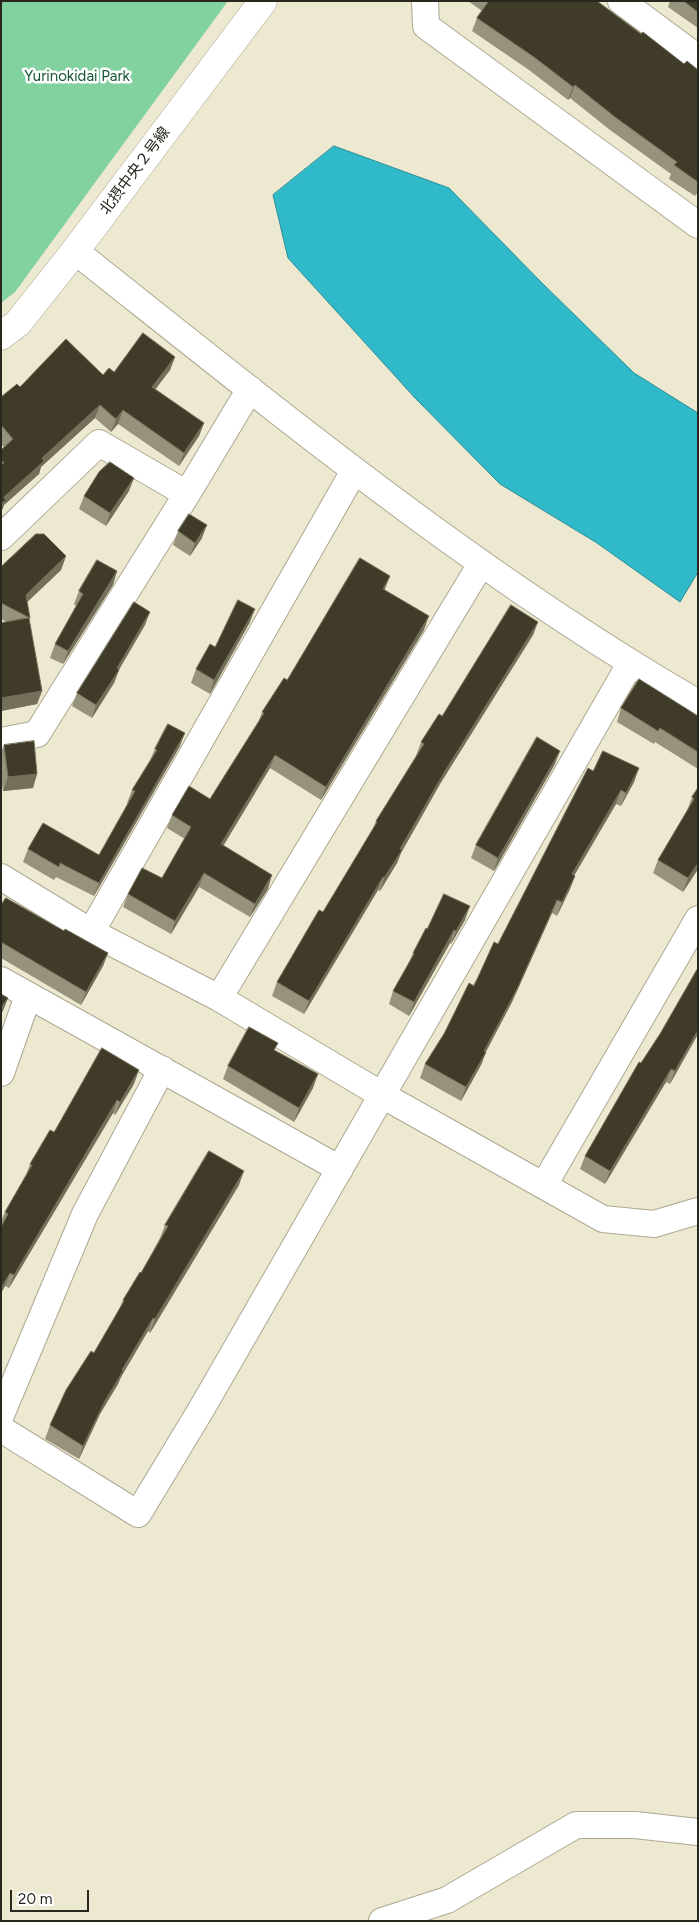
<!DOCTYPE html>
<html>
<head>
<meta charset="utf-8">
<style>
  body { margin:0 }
  #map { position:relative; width:699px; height:1922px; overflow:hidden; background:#ede8d0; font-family:Figtree,sans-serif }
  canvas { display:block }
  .frame { position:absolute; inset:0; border:2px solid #28261d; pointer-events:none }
  .scale { position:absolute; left:10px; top:1890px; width:79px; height:22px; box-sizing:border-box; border:2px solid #28261d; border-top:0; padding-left:6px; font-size:15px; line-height:18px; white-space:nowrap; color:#28261d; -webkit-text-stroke:4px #fff; paint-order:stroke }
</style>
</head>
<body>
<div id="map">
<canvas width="699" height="1922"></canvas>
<div class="frame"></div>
<div class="scale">20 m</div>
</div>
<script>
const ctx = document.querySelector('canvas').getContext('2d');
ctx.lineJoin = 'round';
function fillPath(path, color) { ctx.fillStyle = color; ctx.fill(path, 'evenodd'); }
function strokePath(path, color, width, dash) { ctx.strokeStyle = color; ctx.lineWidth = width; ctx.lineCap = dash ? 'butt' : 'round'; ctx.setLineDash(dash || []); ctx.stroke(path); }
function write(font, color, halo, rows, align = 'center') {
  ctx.font = font + ' Figtree,"Noto Sans JP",sans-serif'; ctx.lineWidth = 5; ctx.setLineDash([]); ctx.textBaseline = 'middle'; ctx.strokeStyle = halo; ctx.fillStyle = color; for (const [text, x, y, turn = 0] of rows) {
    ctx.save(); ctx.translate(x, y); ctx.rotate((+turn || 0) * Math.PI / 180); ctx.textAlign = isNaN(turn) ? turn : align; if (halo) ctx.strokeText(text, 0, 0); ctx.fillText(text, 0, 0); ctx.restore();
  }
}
fillPath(new Path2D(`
  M1 1H228L15 292 1 303Z`), '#82d29f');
const water = new Path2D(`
  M334 146 449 188 541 282 634 373 698 413V572L680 602 597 543 500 484 416 399 288 258 273 195Z`);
fillPath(water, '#2fb9c9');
strokePath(water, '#2d8d95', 1);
const minor = new Path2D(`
  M425 1 426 26 698 225
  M621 1 698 58
  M75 251C276 410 475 574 698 703
  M1 537 99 443 187 494
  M1 741 37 734 187 494 250 389
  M1 877 91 932 219 998 382 1095 603 1219 654 1224 698 1211
  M91 932 354 471
  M1 980 340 1169
  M219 998 481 564
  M1 1073 28 996
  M544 1185 698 919
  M1 1415 85 1214 162 1069
  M1 1429 138 1514 202 1408 630 664
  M382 1921 447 1900 576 1825H635L698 1832`);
const tertiary = new Path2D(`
  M1 336 18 323 75 251 263 1`);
strokePath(minor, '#ada892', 28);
strokePath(tertiary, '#ada892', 29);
strokePath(minor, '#fff', 26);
strokePath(tertiary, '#fff', 28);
fillPath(new Path2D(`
  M468 1H597L684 64 698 70V192L695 196 669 179 671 174 610 130 570 98 568 100 529 70 472 31 477 18 482 11Z
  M670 1H698V28L668 7Z
  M175 357 170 370 155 390 204 423 199 436 179 466 118 424 111 432 95 418 41 467 39 474 4 505 1 513V450L4 447 1 444V397L20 387 103 375Z
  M129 491 106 526 79 509 84 496Z
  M178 531 202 538 190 556 173 545Z
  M66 556 61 570 27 602 30 618 29 619 42 691 37 704 1 711V623L7 622 1 619V567Z
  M117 571 113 585 63 664 50 658 55 644 76 606 74 604 79 591Z
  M385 590 424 630 321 800 270 768 223 846 268 889 250 917 199 887 171 934 123 907 128 894 162 878 185 839 167 828 172 815 210 799 258 723 262 712 287 680Z
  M250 622 210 694 191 683 196 669 215 647Z
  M538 622 533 635 440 784 401 853 397 863 380 891 378 890 304 1014 272 996 277 982 323 912 373 829 376 821 416 756 421 742 442 716Z
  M145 625 119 670 114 683 92 718 72 706 77 693Z
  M621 708 698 716V769L655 742 654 744 617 722Z
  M4 745 37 774 33 788 3 791 1 778V752Z
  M180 746 94 896 56 877 54 880 23 862 28 849 99 855 128 804 127 803 132 790 150 760 155 749Z
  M555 764 494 871 471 858 476 845Z
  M639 768 634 782 621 806 616 804 574 875 575 876 570 889 557 916 552 913 512 1002 486 1052 481 1065 461 1101 420 1078 425 1064 498 944 593 771Z
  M698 788V869L683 892 653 873 658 860 687 811 692 797Z
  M1 905 64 931 108 953 103 966 81 1005 1 958Z
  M465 920 451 944 450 943 409 1016 389 1004 393 991 409 962 413 953 427 929Z
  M698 968V1034L670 1084 666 1082 605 1184 580 1169 585 1156 660 1034Z
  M275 1051 313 1088 294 1122 223 1079 228 1066Z
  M134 1084 115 1115 113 1113 9 1288 5 1286 1 1293V1221L5 1212 26 1175 30 1164 54 1132Z
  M239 1185 150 1333 148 1331 121 1377 118 1384 100 1414 79 1459 45 1439 50 1425 119 1310 123 1300 141 1273 160 1238 165 1225Z`), '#96927c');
fillPath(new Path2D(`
  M575 85 570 98 568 100 573 87Z
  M175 357 170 370 147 400 152 387Z
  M100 405 95 418 41 467 39 474 4 505 1 513V503L4 497 42 458Z
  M123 410 118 424 111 432 116 419Z
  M204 423 199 436 179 466 184 453Z
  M134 478 129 491 106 526 110 513Z
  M207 525 202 538 190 556 195 543Z
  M66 556 61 570 21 608 26 595Z
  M117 571 113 585 63 664 68 651Z
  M390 576 385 589 378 602 383 589Z
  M255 609 250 622 210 694 214 680Z
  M150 612 145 625 118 671 119 670 114 683 92 718 96 705 117 668Z
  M429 616 424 630 321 800 326 787Z
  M538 622 533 635 440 784 401 853 397 863 380 891 384 878 445 771Z
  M42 691 37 704 1 711V698Z
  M185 733 180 746 94 896 99 883Z
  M560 751 555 764 494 871 498 858Z
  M275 755 270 768 216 858 221 844Z
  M639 768 634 782 621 806 626 793Z
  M37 774 33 788 3 791 8 777Z
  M621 790 616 804 567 888 572 874Z
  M698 863V869L683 892 688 878Z
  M204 873 199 887 171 934 175 921Z
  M272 875 268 889 250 917 255 904Z
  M575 876 570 889 557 916 562 902Z
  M383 877 378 890 304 1014 309 1001Z
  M557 900 552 913 512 1002 485 1053 486 1052 481 1065 461 1101 466 1087Z
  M470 906 465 920 451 944 456 931Z
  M454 930 450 943 409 1016 414 1002Z
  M108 953 103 966 81 1005 86 992Z
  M8 998 3 1011 1 1014V1008Z
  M698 1030V1034L670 1084 675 1071Z
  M671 1069 666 1082 605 1184 610 1171Z
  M139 1070 134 1084 115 1115 120 1102Z
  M318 1074 313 1088 294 1122 299 1108Z
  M117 1100 113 1113 9 1288 14 1275Z
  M244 1171 239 1185 150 1333 155 1319Z
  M10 1273 5 1286 1 1293V1288Z
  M153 1318 148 1331 121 1377 118 1384 100 1414 79 1459 83 1446 105 1401Z`), '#736f5a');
const building = new Path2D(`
  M489 1H597L641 34 643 32 684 64 687 61 698 70V182L674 165 677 162 615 117 575 85 573 87 534 57 477 18Z
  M684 1H698V12Z
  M143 333 175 357 152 387 204 423 184 453 123 410 116 419 100 405 42 458 44 461 4 497 6 501 1 503V464L4 463 1 460V450L13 439 1 425V397L17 384 20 387 66 339 103 375 109 368 114 372Z
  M110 462 134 478 110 513 84 496 99 472Z
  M189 514 207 525 195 543 178 531Z
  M36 534H44L66 556 26 595 30 618 1 603V567Z
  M360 558 390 576 383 589 429 616 326 787 275 755 238 816 221 844 272 875 255 904 204 873 175 921 128 894 142 868 162 878 191 827 172 815 189 786 210 799 264 713 262 712 284 678 287 680Z
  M97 560 117 571 68 651 55 644 83 594 79 591Z
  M238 600 255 609 214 680 196 669 210 644 215 647Z
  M134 602 150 612 117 668 119 670 96 705 77 693Z
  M511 605 538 622 445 771 400 849 402 850 384 878 383 877 309 1001 277 982 319 910 323 912 377 822 376 821 424 744 421 742 439 714 442 716Z
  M29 618 42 691 1 698V623Z
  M639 679 698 716V752L660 728 658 731 621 708Z
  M168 724 185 733 99 883 60 863 59 867 28 849 43 823 99 855 135 791 132 790 157 750 155 749Z
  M537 737 560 751 498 858 476 845Z
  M34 741 37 774 8 777 4 745Z
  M603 751 639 768 626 793 621 790 572 874 575 876 562 902 557 900 517 989 484 1051 486 1052 466 1087 425 1064 444 1034 469 983 474 986 494 942 498 944 588 768 593 771Z
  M698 788V863L688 878 658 860 694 799 692 797Z
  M444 894 470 906 456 931 454 930 414 1002 393 991 414 954 413 953 426 928 427 929Z
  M6 898 64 931 65 929 108 953 86 992 1 942V905Z
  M698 968V1030L675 1071 671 1069 610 1171 585 1156 639 1062 641 1063 660 1034Z
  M1 994 8 998 1 1008Z
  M249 1027 278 1043 274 1050 318 1074 299 1108 228 1066Z
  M102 1048 139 1070 120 1102 117 1100 14 1275 10 1273 1 1288V1227L8 1214 5 1212 32 1165 30 1164 50 1130 54 1132Z
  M209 1151 244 1171 155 1319 153 1318 122 1370 123 1371 105 1401 83 1446 50 1425 66 1390 91 1351 94 1353 124 1301 123 1300 140 1272 141 1273 168 1226 165 1225Z`);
fillPath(building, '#3f3b28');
strokePath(building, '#736f5a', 1);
write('15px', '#165633', '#fff', [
  ["Yurinokidai Park",77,77]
]);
write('15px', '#28261d', '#fff', [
  ["北摂中央２号線",135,171,-53]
]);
</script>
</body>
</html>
